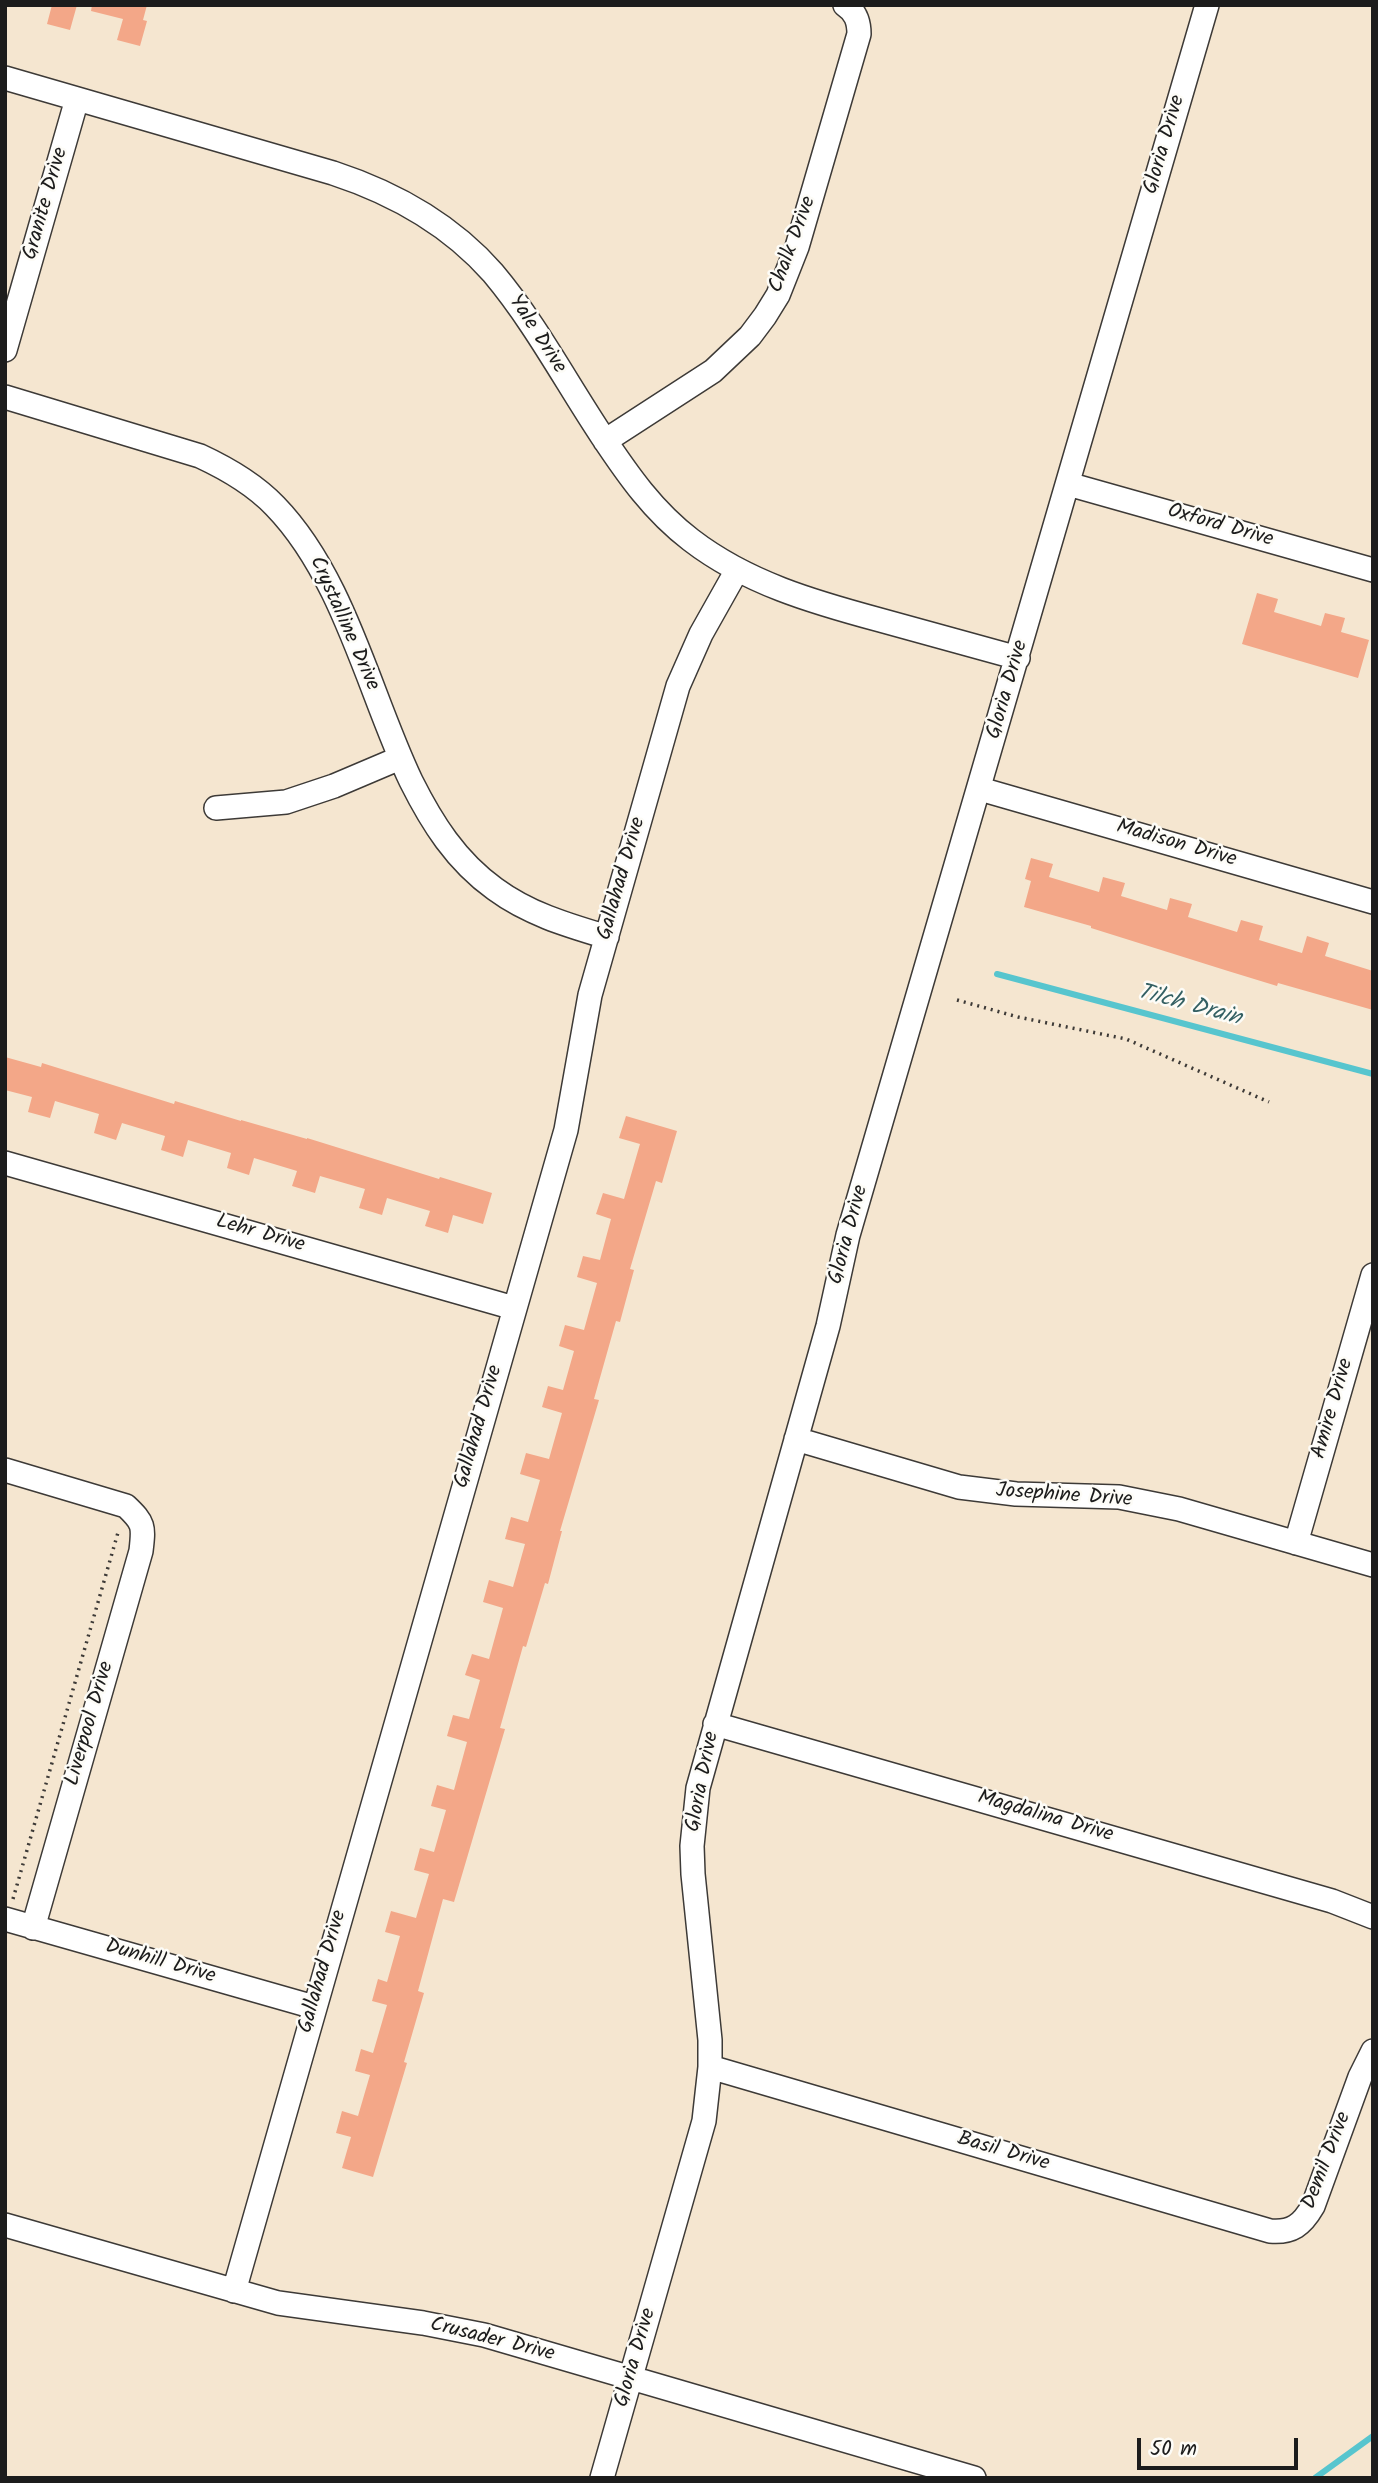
<!DOCTYPE html>
<html>
<head>
<meta charset="utf-8">
<style>
  body { margin:0 }
  #map { position:relative; width:1378px; height:2483px; overflow:hidden; background:#f5e6d0; font-family:Kalam,sans-serif }
  canvas { display:block }
  .frame { position:absolute; inset:0; border:7px solid #1c1c1c; pointer-events:none }
  .scale { position:absolute; left:1137px; top:2438px; width:161px; height:32px; box-sizing:border-box; border:4px solid #1c1c1c; border-top:0; padding-left:9px; font-size:21px; line-height:24px; white-space:nowrap; color:#1c1c1c; -webkit-text-stroke:5px #fdfcf7; paint-order:stroke }
</style>
</head>
<body>
<div id="map">
<canvas width="1378" height="2483"></canvas>
<div class="frame"></div>
<div class="scale">50 m</div>
</div>
<script>
const ctx = document.querySelector('canvas').getContext('2d');
ctx.lineJoin = 'round';
function strokePath(path, color, width, dash) { ctx.strokeStyle = color; ctx.lineWidth = width; ctx.lineCap = dash ? 'butt' : 'round'; ctx.setLineDash(dash || []); ctx.stroke(path); }
function fillPath(path, color) { ctx.fillStyle = color; ctx.fill(path, 'evenodd'); }
function write(font, color, halo, rows, align = 'center') {
  ctx.font = font + ' Kalam,sans-serif'; ctx.lineWidth = 5; ctx.setLineDash([]); ctx.textBaseline = 'middle'; ctx.strokeStyle = halo; ctx.fillStyle = color; for (const [text, x, y, turn = 0] of rows) {
    ctx.save(); ctx.translate(x, y); ctx.rotate((+turn || 0) * Math.PI / 180); ctx.textAlign = isNaN(turn) ? turn : align; if (halo) ctx.strokeText(text, 0, 0); ctx.fillText(text, 0, 0); ctx.restore();
  }
}
strokePath(new Path2D(`
  M997 974 1373 1074
  M1315 2478 1373 2436`), '#57c5ce', 6);
fillPath(new Path2D(`
  M52 5H77L70 30 47 24Z
  M92 5H147L143 20 147 21 140 46 117 40 123 19 91 11Z
  M1257 593 1278 599 1274 612 1321 626 1325 613 1345 618 1341 632 1369 640 1358 678 1242 644Z
  M1031 858 1053 864 1049 877 1099 892 1103 877 1125 883 1121 896 1167 910 1170 898 1192 904 1188 917 1237 932 1241 920 1263 926 1259 940 1302 953 1307 936 1329 943 1325 956 1373 971V1010L1278 983 1277 986 1228 971 1091 928V926L1024 907 1031 881 1025 879Z
  M5 1057 41 1067 42 1063 174 1104 175 1101 241 1121V1120L307 1139V1138L439 1179 440 1177 492 1193 483 1224 453 1215 448 1233 425 1226 430 1211 387 1198 382 1215 359 1208 365 1189 320 1176 315 1193 292 1186 297 1171 254 1158 249 1175 227 1168 231 1153 188 1140 183 1157 161 1150 165 1136 122 1123 116 1140 94 1133 99 1114 55 1101 50 1118 28 1112 32 1097 5 1090Z
  M626 1116 677 1131 662 1183 656 1181 630 1269 634 1270 620 1322 616 1321 594 1399 599 1400 560 1531H562L548 1584 545 1583 526 1647 523 1646 500 1728 505 1729 454 1902 443 1899 418 1991 424 1993 404 2062 407 2063 373 2177 342 2168 351 2137 336 2133 342 2111 358 2116 370 2075 355 2071 361 2049 373 2053 387 2005 372 2001 378 1979 387 1982 400 1936 385 1932 391 1911 416 1918 429 1874 414 1870 420 1848 434 1852 446 1810 431 1806 437 1785 454 1790 467 1742 447 1736 453 1715 469 1719 480 1680 465 1675 472 1654 489 1659 503 1608 483 1602 489 1580 513 1587 525 1544 505 1539 511 1517 528 1522 540 1480 520 1474 526 1453 549 1459 562 1413 542 1407 548 1386 563 1390 574 1351 559 1346 565 1325 584 1330 597 1283 577 1277 583 1256 600 1260 611 1219 596 1214 603 1193 624 1199 640 1144 619 1138Z`), '#f3a788');
const street = new Path2D(`
  M5 78 333 173C394 193 450 224 493 273 535 323 566 382 602 436 628 475 653 511 691 540 747 583 813 602 880 620 926 633 972 645 1018 658
  M5 350 77 99
  M5 397 200 456C228 469 254 484 275 506 344 577 369 693 411 781 432 823 456 861 495 889 529 914 567 925 607 937
  M605 441 713 371 750 336 765 316 778 295 797 247 859 34C859 22 856 12 845 5
  M1068 484 1373 570
  M980 789 1373 902
  M216 808 286 802 334 786 400 758
  M5 1163 514 1308
  M796 1439 959 1487 1016 1494 1119 1497 1179 1509 1373 1565
  M5 1470 126 1506C144 1523 144 1526 141 1551L33 1928
  M1296 1543 1373 1275
  M715 1724 1332 1901 1373 1917
  M5 1919 314 2007
  M710 2067 1270 2231C1292 2233 1302 2225 1313 2206L1360 2077 1373 2051
  M5 2225 278 2303 423 2323 484 2335 974 2478
  M234 2291 566 1130 590 995 678 686 701 634 737 570
  M602 2478 704 2121 710 2067V2040L693 1874 692 1846 698 1788 828 1326 848 1235 1207 5`);
strokePath(street, '#3d3a37', 26);
strokePath(new Path2D(`
  M957 1000 1018 1017 1126 1039 1269 1102
  M13 1899 119 1529`), '#3d3a37', 3.5, [2, 5]);
strokePath(street, '#fff', 23);
write('21px', '#1c1c1c', '#fdfcf7', [
  ["Gloria Drive",1166,145,-74],
  ["Granite Drive",47,204,-74],
  ["Chalk Drive",794,245,-70],
  ["Yale Drive",536,335,57],
  ["Oxford Drive",1220,527,16],
  ["Crystalline Drive",343,624,66],
  ["Gloria Drive",1009,690,-74],
  ["Madison Drive",1176,845,16],
  ["Gallahad Drive",623,879,-74],
  ["Lehr Drive",260,1235,16],
  ["Gloria Drive",850,1235,-75],
  ["Amire Drive",1334,1409,-74],
  ["Gallahad Drive",480,1427,-74],
  ["Josephine Drive",1064,1497,4],
  ["Liverpool Drive",91,1724,-74],
  ["Gloria Drive",704,1782,-79],
  ["Magdalina Drive",1045,1818,16],
  ["Dunhill Drive",160,1963,16],
  ["Gallahad Drive",324,1972,-74],
  ["Basil Drive",1003,2153,16],
  ["Demil Drive",1328,2161,-69],
  ["Crusader Drive",492,2341,14],
  ["Gloria Drive",637,2358,-74]
]);
write('italic 23px', '#346063', '#fdfcf7', [
  ["Tilch Drain",1189,1007,15]
]);
</script>
</body>
</html>
